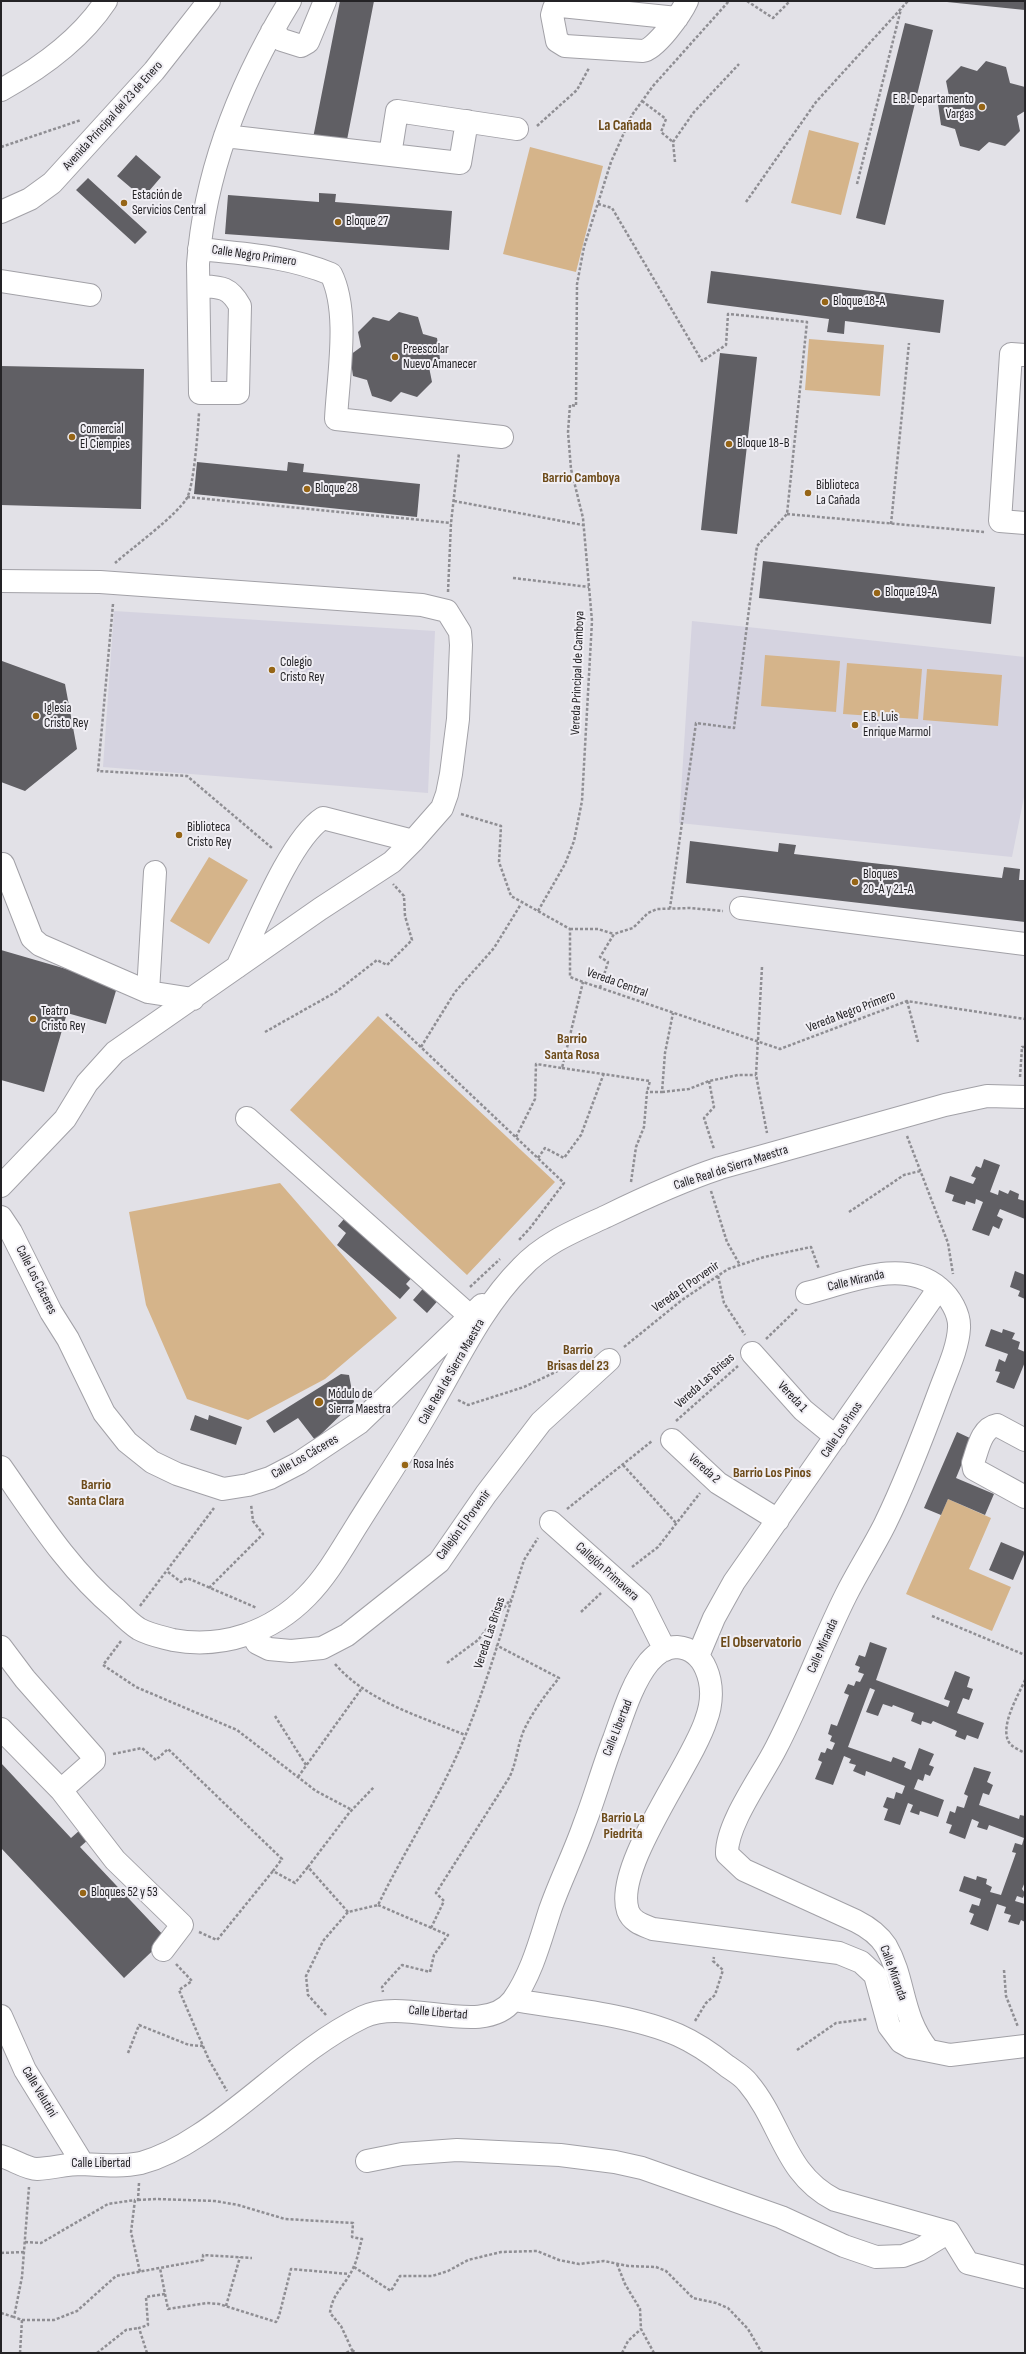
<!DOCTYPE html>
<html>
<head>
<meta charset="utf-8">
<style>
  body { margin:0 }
  #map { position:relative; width:1026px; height:2354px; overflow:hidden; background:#e2e1e7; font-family:"Sofia Sans Condensed",sans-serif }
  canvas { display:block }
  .frame { position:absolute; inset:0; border:2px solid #242326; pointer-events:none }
</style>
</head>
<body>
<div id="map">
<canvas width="1026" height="2354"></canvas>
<div class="frame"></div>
</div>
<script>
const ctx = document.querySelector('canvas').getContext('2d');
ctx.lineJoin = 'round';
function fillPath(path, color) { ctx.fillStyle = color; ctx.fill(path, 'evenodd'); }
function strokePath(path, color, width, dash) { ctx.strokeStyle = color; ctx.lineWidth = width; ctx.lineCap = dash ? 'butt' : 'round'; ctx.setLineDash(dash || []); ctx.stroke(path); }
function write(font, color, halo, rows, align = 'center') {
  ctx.font = font + ' "Sofia Sans Condensed",sans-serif'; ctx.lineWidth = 4; ctx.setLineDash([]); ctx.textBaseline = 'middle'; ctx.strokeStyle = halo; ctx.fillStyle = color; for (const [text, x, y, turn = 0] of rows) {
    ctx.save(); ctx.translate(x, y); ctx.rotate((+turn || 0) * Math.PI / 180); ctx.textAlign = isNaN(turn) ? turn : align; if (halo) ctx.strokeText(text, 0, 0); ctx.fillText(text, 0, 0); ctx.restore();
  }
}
fillPath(new Path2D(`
  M114 611 435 631 428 793 103 767Z
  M692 621 1025 657V792L1012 857 679 823Z`), '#d5d3e0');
fillPath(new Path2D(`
  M809 130 859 143 841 215 791 203Z
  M530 147 603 166 576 272 503 254Z
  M809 339 884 345 880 396 805 390Z
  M765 655 840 661 836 712 761 706Z
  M847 663 922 669 918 719 843 714Z
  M927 669 1002 675 998 726 923 720Z
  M209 857 248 880 209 944 170 921Z
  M378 1016 555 1182 467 1275 290 1110Z
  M280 1183 397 1318 325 1379 248 1420 187 1399 146 1305 129 1212Z
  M948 1499 991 1518 969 1569 1011 1587 992 1631 906 1594Z`), '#d5b48a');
fillPath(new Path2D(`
  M340 1H374L346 145 313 138Z
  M948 1H1025V10L947 2Z
  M905 23 933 30 885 225 856 218Z
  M986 61 1006 67 1010 83 1025 87V111L1017 116 1020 131 1005 146 989 142 979 151 960 146 955 129 941 125 938 104 949 96 946 81 961 66 977 71Z
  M136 155 161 177 143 198 117 176Z
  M88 178 147 232 135 244 76 190Z
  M319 193 336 194 335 202 452 211 449 250 225 234 228 195 319 202Z
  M711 271 944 300 940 333 845 321 844 334 827 332 829 319 707 303Z
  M399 312 418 317 423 334 437 338 440 359 429 367 432 382 417 397 401 392 391 402 372 396 367 380 353 376 350 355 361 347 358 332 373 317 389 321Z
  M720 353 757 357 737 534 701 530Z
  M1 366 144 369 141 509 1 505Z
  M197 462 287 471 288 462 304 464 303 472 420 484 417 517 194 494Z
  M763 561 995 587 991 624 759 598Z
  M2 661 65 684 77 749 25 791 1 782Z
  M690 841 778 852 779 843 796 845 794 854 1002 878 1004 867 1020 869 1019 880H1025V922L686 883Z
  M1 950 118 984 106 1024 67 1013 44 1092 1 1080Z
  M984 1159 1000 1165 990 1192 998 1195 999 1190 1008 1194 1010 1190 1019 1194 1018 1199 1025 1201V1219L1000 1209 997 1216 1003 1219 999 1229 993 1226 989 1236 972 1230 983 1202 976 1199 975 1204 966 1201 965 1205 952 1201 954 1195 945 1192 950 1176 973 1184 976 1178 971 1176 976 1166 981 1168Z
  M349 1213 417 1272 406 1284 410 1288 400 1299 337 1245 346 1233 338 1226Z
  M1015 1271 1025 1275V1299L1018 1296 1020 1291 1010 1287Z
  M428 1283 442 1296 427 1313 413 1300Z
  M991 1329 1002 1333 1003 1329 1015 1333 1012 1339 1020 1342 1018 1349 1025 1352V1362L1014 1389 996 1382 1000 1372 995 1371 999 1359 1005 1362 1008 1354 985 1346Z
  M341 1374 349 1375 354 1402 315 1440 298 1418 274 1433 266 1421Z
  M195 1415 208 1420 209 1415 242 1427 236 1445 190 1430Z
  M957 1432 972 1439 956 1478 994 1494 985 1515 948 1499 941 1515 924 1508Z
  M1001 1542 1025 1552 1013 1580 989 1570Z
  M870 1642 887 1648 876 1680 948 1707 950 1701 944 1699 955 1671 970 1677 967 1687 973 1689 969 1700 963 1698 957 1713 984 1723 978 1739 967 1735 965 1740 955 1736 957 1731 933 1721 931 1724 922 1721 921 1725 911 1721 914 1713 893 1705 892 1707 883 1704 878 1716 866 1712 875 1690 870 1688 848 1747 891 1762 893 1757 906 1762 904 1767 911 1770 919 1748 934 1754 929 1765 934 1767 930 1776 925 1774 923 1781 918 1779 914 1789 944 1800 938 1817 920 1811 919 1815 910 1812 913 1805 908 1803 900 1825 884 1820 888 1809 883 1807 887 1797 894 1799 896 1792 902 1794 905 1786 866 1771 865 1776 853 1771 856 1765 849 1763 851 1759 844 1756 833 1785 815 1779 822 1762 818 1760 821 1752 825 1753 827 1748 832 1750 835 1743 830 1741 832 1736 828 1734 831 1724 837 1726 849 1695 844 1693 848 1684 854 1686 856 1681 860 1682 864 1674 858 1672 860 1667 855 1665 859 1655 865 1657Z
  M1 1763 71 1838 80 1830 89 1839 80 1847 166 1938 124 1978 1 1848Z
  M974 1767 991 1772 987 1782 993 1785 989 1795 983 1793 979 1805 1019 1819 1020 1815 1025 1816V1882L1022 1889 1025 1893 1023 1898 1017 1896 1015 1901 1025 1904V1922L1021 1920 1019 1925 1008 1922 1011 1915 1004 1913 1006 1907 997 1904 988 1931 970 1924 974 1914 969 1912 972 1904 979 1906 981 1899 959 1891 964 1876 976 1880 977 1876 987 1879 986 1884 992 1887 990 1892 1001 1895 1016 1853 1012 1852 1015 1843 1022 1845 1024 1838 989 1825 987 1830 977 1827 979 1822 972 1819 965 1839 949 1833 952 1825 946 1823 950 1811 955 1813 957 1806 964 1808 968 1796 964 1794Z`), '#605f64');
const minor = new Path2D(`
  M677 18 561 6 554 8 552 15 557 41 565 46 643 51C656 49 681 14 687 1
  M272 31 282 40 301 46 308 42 325 1
  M1 90C41 68 81 39 106 1
  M225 136 460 163 467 121
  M390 155 397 111 517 129
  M1 212 30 199 52 183 154 71 209 1
  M199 249C246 254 287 256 331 274 350 312 338 376 336 419L502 437
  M1 281 90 295
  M199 286C220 287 229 286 240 306L238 393H200L198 264C205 170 241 81 290 1
  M1025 355 1011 354 1000 521 1025 523
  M1 581 100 582 422 605 447 611 460 632 461 645 458 719 451 774 447 794 442 808 413 841 392 862 320 909 115 1052 87 1083 65 1119 1 1186
  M3 864 32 938 40 945 148 992 193 999
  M741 908 1025 944
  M237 967C255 930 290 839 323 818L413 841
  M148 992 155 872
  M247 1118 470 1316
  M1 1217 11 1232 51 1312 68 1339 104 1413 127 1442 152 1462 177 1474 223 1489 248 1485 270 1478 299 1463 359 1423 482 1305
  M807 1293C847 1283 903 1257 939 1288 950 1297 960 1314 959 1328 958 1348 947 1371 940 1390 923 1436 906 1481 885 1524 873 1548 858 1571 846 1595 821 1645 802 1698 776 1748 762 1776 726 1824 727 1854L744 1870 856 1921C868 1927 879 1935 886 1946 906 1981 900 2015 928 2050
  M752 1353 803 1410 836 1437
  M672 1440 718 1483 778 1520
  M1025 1440 997 1425C981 1428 978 1449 973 1463L974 1469 1025 1497
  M1 1467C36 1517 69 1570 116 1609 123 1616 131 1624 139 1629 150 1635 162 1637 173 1640 223 1649 272 1632 307 1596 327 1576 342 1549 357 1525 382 1485 409 1445 432 1404 459 1358 483 1306 521 1268 545 1242 577 1230 607 1216 644 1198 681 1181 720 1168L945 1105 987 1096 1025 1097
  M551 1522 641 1602 665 1650
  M252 1633 257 1643 269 1649 291 1651 322 1648 347 1635 439 1562 486 1494 541 1422 609 1360
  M1 1647 25 1679 94 1757V1761L61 1790
  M698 1656 714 1618 734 1582 939 1288
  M1 1729 61 1790 115 1860 182 1925 163 1950
  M513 2000C563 2008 633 2015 678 2035 696 2043 712 2054 727 2066 734 2071 743 2076 748 2083 782 2123 784 2174 835 2200L949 2232 968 2263 1025 2277
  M1 2016 25 2070 83 2164
  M1 2156C12 2159 27 2169 37 2169 53 2168 67 2164 82 2164 102 2165 122 2167 141 2163 163 2157 181 2147 199 2135 255 2099 303 2046 363 2017 405 1996 484 2039 513 2000 532 1973 540 1941 550 1910 560 1881 574 1854 584 1825 595 1797 603 1767 614 1739 623 1714 632 1683 649 1662 656 1654 666 1647 677 1647 691 1648 701 1657 706 1669 713 1685 712 1704 706 1720 692 1765 613 1867 628 1911 632 1922 643 1925 653 1929L839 1953 861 1962 875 1975 889 2026 901 2042 910 2047 950 2055 1025 2046
  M367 2161 402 2154 457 2150 560 2155 615 2162 642 2168 781 2217 844 2246 876 2257 903 2256 919 2250 949 2232`);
strokePath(minor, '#a2a1a7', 24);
strokePath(new Path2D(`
  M747 1 773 18 790 1
  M642 101 666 119 661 132 673 142
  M537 126 577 90 589 68
  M1 147 81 120
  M675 162 673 142 694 112 739 64
  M857 184 901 9
  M746 202 816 102 908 1
  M598 204 612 208 702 361 726 345 728 314 807 322 787 514 757 546 734 728 696 723 670 908
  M187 497 451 523
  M454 501 583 525
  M787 514 984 532
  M891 524 909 343
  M115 563C132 548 176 516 187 498 194 485 198 430 199 413
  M513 578 589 587
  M448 592 451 523 459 453
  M113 604 98 771 187 776 272 848
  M461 814 501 826 499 862 511 896 570 929V977L583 982 780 1049 907 1001 1025 1019
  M538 911 565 864 574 841 582 801 592 621 583 518 571 469 568 432 570 405 576 406 577 284 584 247 611 162 632 115 653 86 729 1
  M570 929H598L614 934
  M762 967 756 1075 767 1133
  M600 988 608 962 600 957 614 934 633 928 648 913 657 909 690 908 723 911
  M907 1001 918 1042
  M386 1014 564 1183 530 1228 519 1240
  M265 1032 336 992 377 960 387 965 412 940 405 916 404 896 393 884
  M421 1047 455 992 494 948 521 904
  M562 1068 650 1081 647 1092
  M1020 1077 1022 1047H1025
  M709 1081 714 1107 704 1118 714 1149
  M662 1092 689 1089 709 1081 738 1075H756
  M907 1136 948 1243 953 1274
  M516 1137 535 1099 536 1064 562 1068 583 982
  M538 1158 545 1148 564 1158 581 1135 604 1073
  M631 1182 636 1147 644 1127 647 1092H662L665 1053 673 1013
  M711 1191 727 1242 740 1265
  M849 1212 904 1175 920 1171
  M718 1276 724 1303 745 1335
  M470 1287 500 1259
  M766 1339 797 1309
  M624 1347 682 1300 728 1269 764 1257 811 1247 819 1269
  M458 1400 468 1405 524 1387 564 1368 567 1372
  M676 1421 738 1366
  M623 1465 677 1524
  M567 1509 652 1441
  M632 1567 658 1547 700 1493
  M168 1572 181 1582 187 1578 257 1608
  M209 1588 263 1534 253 1521 251 1504
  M140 1606 214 1508
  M581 1612 601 1593
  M932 1616 1025 1655
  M121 1641 103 1665 136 1687 237 1730 316 1791 352 1810
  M447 1663 478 1640 511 1599
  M335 1664C368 1702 420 1716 465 1735
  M1025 1680C1018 1696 997 1730 1011 1745 1015 1748 1021 1751 1025 1753
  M275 1716 306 1765
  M113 1754 142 1748 156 1760 168 1749 282 1859 273 1871 295 1883 308 1867
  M298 1777 362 1688
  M378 1905 448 1935 434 1955 430 1972 402 1965 382 1987 383 1992
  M348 1912 308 1867 349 1813 374 1787
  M431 1928 444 1901 436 1893 509 1778C517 1762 517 1746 524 1730 533 1711 546 1694 559 1678L496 1645
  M199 1932 217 1940 273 1871
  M176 1964 192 1981 179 1990 209 2060 227 2091
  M1004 1970 1006 1996 1018 2027
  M326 2015 308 1995 306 1976 323 1941 348 1912 378 1905C400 1860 427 1817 449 1772 482 1705 501 1631 524 1560L538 1538
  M695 2021 706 2003 715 1995 723 1970 713 1961 714 1957
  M797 2050 836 2023 867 2019
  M128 2053 139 2025 189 2045 203 2046
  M139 2183 138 2200H135L131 2232 140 2272
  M138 2200 157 2199 215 2201 238 2205 285 2219 353 2223 352 2237 362 2239C359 2248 358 2258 354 2266 347 2284 332 2293 330 2313L341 2326 352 2350 346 2353
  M25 2242 41 2243 108 2204 135 2200
  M1 2253 24 2252
  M617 2264 625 2284 640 2309 641 2329 654 2353
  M354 2267 391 2291 400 2276H432L448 2271 468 2260 501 2252 537 2251 559 2260 579 2264 604 2261 628 2266 656 2267 666 2271 693 2298 716 2303 728 2308 748 2329 762 2353
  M165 2294 168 2309 207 2303 219 2304 276 2322 279 2316 291 2269 349 2274
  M226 2306 240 2257
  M1 2313 14 2317
  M22 2320H54L77 2311 116 2276 203 2260V2255L252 2258
  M352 2350 356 2353
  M20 2353 22 2320 14 2317 22 2277 29 2187
  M97 2353 126 2330 139 2328
  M147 2353 139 2328 148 2325 146 2297 165 2294 160 2268
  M622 2353 628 2341 641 2329`), '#8f8e93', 2.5, [3, 2]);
strokePath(minor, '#fff', 22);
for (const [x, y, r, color] of [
  [982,107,4,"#966516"],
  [124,203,4,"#966516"],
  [338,222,4,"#966516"],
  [825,302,4,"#966516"],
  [395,357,4,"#966516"],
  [72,437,4,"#966516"],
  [729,444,4,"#966516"],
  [307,489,4,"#966516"],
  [808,493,4,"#966516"],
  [877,593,4,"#966516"],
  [272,670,4,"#966516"],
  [36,716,4,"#966516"],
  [855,725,4,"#966516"],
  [179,835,4,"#966516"],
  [855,882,4,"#966516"],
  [33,1019,4,"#966516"],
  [319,1402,5,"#966516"],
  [405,1465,4,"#966516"],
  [83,1893,4,"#966516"]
]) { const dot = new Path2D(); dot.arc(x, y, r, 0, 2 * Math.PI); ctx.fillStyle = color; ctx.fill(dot); strokePath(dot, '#f0eef4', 1.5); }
write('13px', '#242326', '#f0eef4', [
  ["E.B. Departamento",974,100,"right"],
  ["Vargas",974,115,"right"],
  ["Estación de",132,196],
  ["Servicios Central",132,211],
  ["Bloque 27",346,222],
  ["Bloque 18-A",833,302],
  ["Preescolar",403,350],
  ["Nuevo Amanecer",403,365],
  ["Comercial",80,430],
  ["El Ciempies",80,445],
  ["Bloque 18-B",737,444],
  ["Biblioteca",816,486],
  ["La Cañada",816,501],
  ["Bloque 28",315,489],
  ["Bloque 19-A",885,593],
  ["Colegio",280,663],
  ["Cristo Rey",280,678],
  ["Iglesia",44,709],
  ["Cristo Rey",44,724],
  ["E.B. Luis",863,718],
  ["Enrique Marmol",863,733],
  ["Biblioteca",187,828],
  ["Cristo Rey",187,843],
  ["Bloques",863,875],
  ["20-A y 21-A",863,890],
  ["Teatro",41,1012],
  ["Cristo Rey",41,1027],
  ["Módulo de",328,1395],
  ["Sierra Maestra",328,1410],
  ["Rosa Inés",413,1465],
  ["Bloques 52 y 53",91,1893]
], 'left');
write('13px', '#242326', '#f0eef4', [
  ["Avenida Principal del 23 de Enero",113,116,-48],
  ["Calle Negro Primero",254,256,8],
  ["Vereda Principal de Camboya",578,673,-88],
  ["Vereda Central",617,983,20],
  ["Vereda Negro Primero",851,1012,-21],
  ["Calle Real de Sierra Maestra",731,1168,-18],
  ["Calle Los Cáceres",36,1280,63],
  ["Calle Miranda",856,1281,-13],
  ["Vereda El Porvenir",686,1287,-35],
  ["Calle Real de Sierra Maestra",452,1372,-60],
  ["Vereda Las Brisas",705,1381,-42],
  ["Vereda 1",792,1397,47],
  ["Calle Los Pinos",842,1430,-56],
  ["Calle Los Cáceres",305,1457,-30],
  ["Vereda 2",704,1469,42],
  ["Callejón El Porvenir",464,1525,-54],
  ["Callejón Primavera",607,1572,42],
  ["Vereda Las Brisas",490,1633,-72],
  ["Calle Miranda",823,1646,-66],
  ["Calle Libertad",618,1728,-68],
  ["Calle Miranda",893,1973,70],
  ["Calle Libertad",438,2013,5],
  ["Calle Velutini",39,2092,59],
  ["Calle Libertad",101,2164]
]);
write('bold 14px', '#6d4b19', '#f0eef4', [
  ["Barrio Camboya",581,478],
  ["Barrio",572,1039],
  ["Santa Rosa",572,1055],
  ["Barrio",578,1350],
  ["Brisas del 23",578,1366],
  ["Barrio Los Pinos",772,1473],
  ["Barrio",96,1485],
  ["Santa Clara",96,1501],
  ["Barrio La",623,1818],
  ["Piedrita",623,1834]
]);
write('bold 15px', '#6d4b19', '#f0eef4', [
  ["La Cañada",625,126],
  ["El Observatorio",761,1643]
]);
</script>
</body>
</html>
